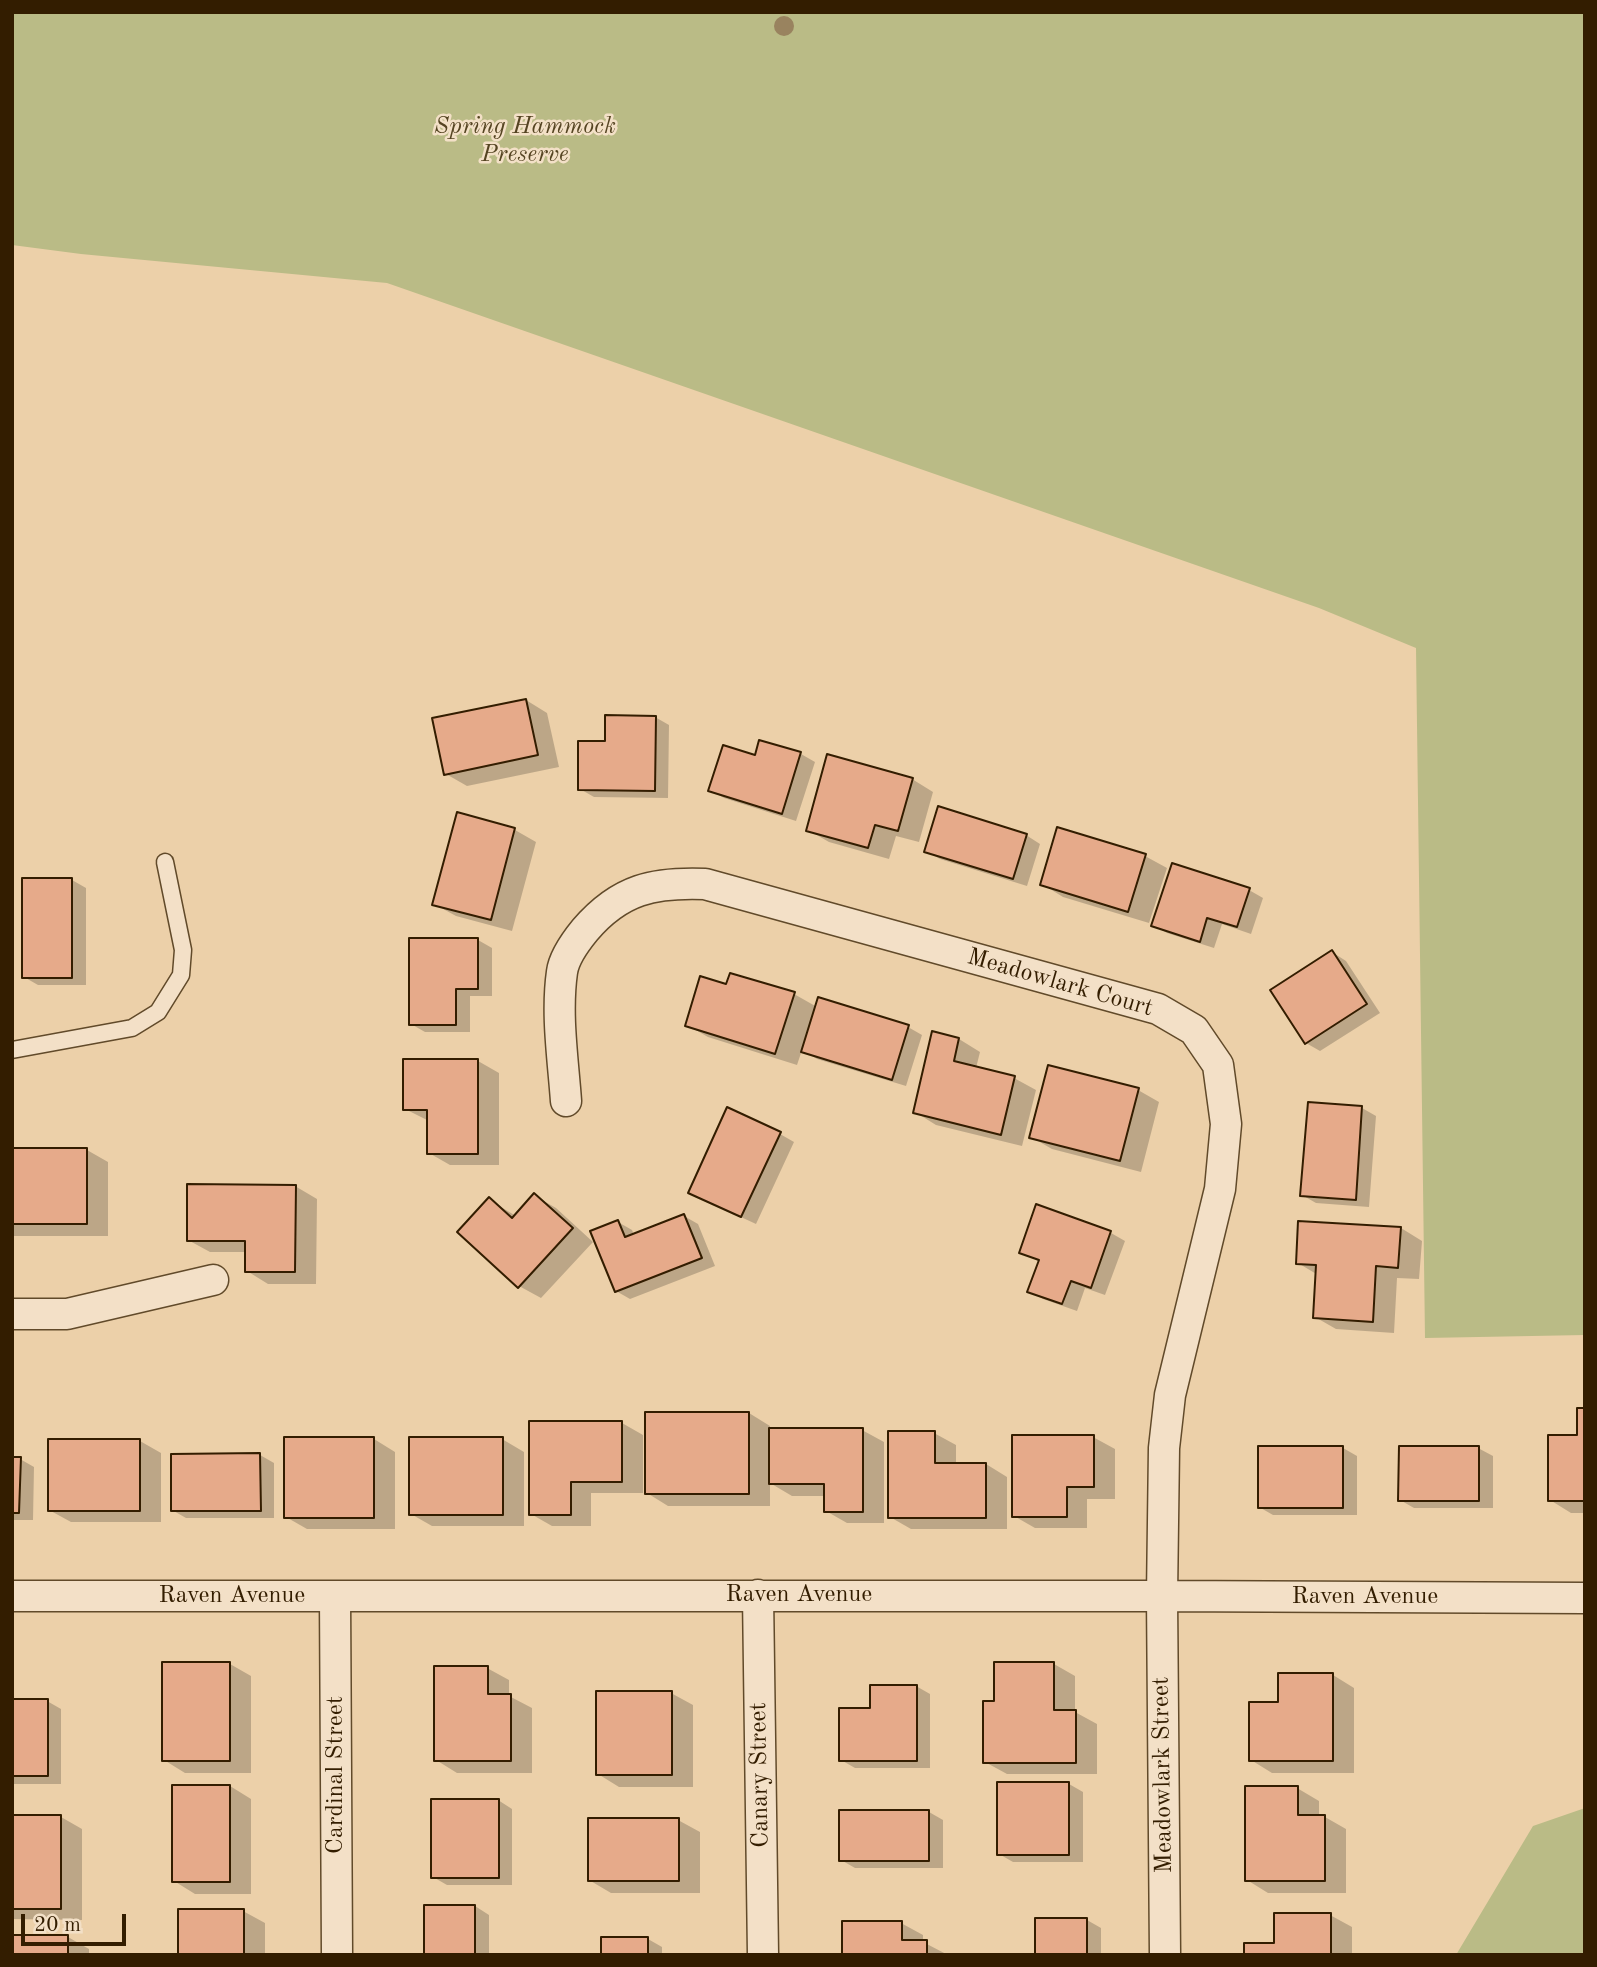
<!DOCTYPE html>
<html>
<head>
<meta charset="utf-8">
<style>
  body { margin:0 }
  #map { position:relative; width:1597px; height:1967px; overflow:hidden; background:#ecd0a9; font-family:"Old Standard TT",serif }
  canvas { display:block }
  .frame { position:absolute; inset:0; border:14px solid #331d00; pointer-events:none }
  .scale { position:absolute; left:21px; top:1914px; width:105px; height:32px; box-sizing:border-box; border:4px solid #331d00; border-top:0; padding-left:9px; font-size:21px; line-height:24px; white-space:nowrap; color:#331d00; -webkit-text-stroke:5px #f3e0c7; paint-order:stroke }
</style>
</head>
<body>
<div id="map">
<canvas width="1597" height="1967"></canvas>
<div class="frame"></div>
<div class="scale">20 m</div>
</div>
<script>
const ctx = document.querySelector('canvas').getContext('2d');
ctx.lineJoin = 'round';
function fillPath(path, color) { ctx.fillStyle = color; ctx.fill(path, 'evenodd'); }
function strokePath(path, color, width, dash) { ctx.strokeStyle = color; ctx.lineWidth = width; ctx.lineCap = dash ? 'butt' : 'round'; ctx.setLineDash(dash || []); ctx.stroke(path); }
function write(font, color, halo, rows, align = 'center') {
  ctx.font = font + ' "Old Standard TT",serif'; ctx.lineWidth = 5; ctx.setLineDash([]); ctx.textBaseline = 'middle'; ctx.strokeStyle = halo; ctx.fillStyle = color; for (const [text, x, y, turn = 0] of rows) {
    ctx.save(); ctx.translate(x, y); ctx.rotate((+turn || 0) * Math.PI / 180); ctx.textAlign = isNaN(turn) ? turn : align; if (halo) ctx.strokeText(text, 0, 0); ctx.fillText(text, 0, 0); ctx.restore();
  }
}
fillPath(new Path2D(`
  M12 12H1585V1335L1425 1338 1416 648 1319 608 387 283 81 254 12 245Z
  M1585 1808V1955H1456L1533 1826Z`), '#babb86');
fillPath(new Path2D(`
  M526 700 547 713 559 767 467 786 446 774Z
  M655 717 669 725 668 798 594 797 580 789 606 743Z
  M761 742 801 754 815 762 796 821 724 798 710 790 756 757Z
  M912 779 933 792 919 842 896 836 889 859 829 842 808 830Z
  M458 814 515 830 536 842 512 931 456 916 434 904Z
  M1026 835 1040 844 1027 886 940 859 926 851Z
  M1145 856 1167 868 1149 923 1063 897 1042 884Z
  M72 880 86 888V985H38L24 977Z
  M1249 890 1263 898 1251 934 1222 924 1214 948 1167 933 1153 925Z
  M478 940 492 948V996H470V1032H425L411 1024Z
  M1332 952 1346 961 1380 1013 1320 1051 1306 1043Z
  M731 975 794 994 817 1007 819 999 908 1027 922 1035 906 1086 817 1059 802 1050 797 1065 708 1037 687 1025 728 986Z
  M959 1039 980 1052 976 1068 1014 1078 1036 1090 1022 1146 936 1125 915 1112Z
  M478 1061 499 1073V1165H450L429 1153V1121L405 1109Z
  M1138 1090 1159 1102 1141 1172 1052 1149 1031 1137Z
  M1362 1108 1376 1116 1369 1207 1316 1203 1302 1195Z
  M780 1134 794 1142 756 1224 704 1200Z
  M12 1150H87L108 1162V1236H12Z
  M295 1186 317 1199 316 1284H268L247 1271V1252H210L188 1240Z
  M535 1196 556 1208 593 1242 541 1298 519 1286 489 1200 516 1216Z
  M1037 1207 1111 1233 1125 1241 1105 1295 1085 1288 1077 1311 1043 1299 1029 1291 1040 1262 1021 1252Z
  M684 1216 698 1224 715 1266 630 1299 616 1291 618 1222 632 1230 634 1235Z
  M1401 1228 1422 1241 1419 1279 1397 1278 1394 1333 1336 1329 1315 1317 1318 1275 1298 1263Z
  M1585 1409V1513H1571L1550 1500 1579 1437Z
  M749 1413 770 1426V1430H862L884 1442V1523H847L826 1511V1496H792L770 1483V1506H668L647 1493Z
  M622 1423 643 1435V1493H591V1526H552L531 1514Z
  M934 1433 956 1445V1464H986L1007 1477V1529H911L890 1517Z
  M1093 1437 1115 1449V1499H1087V1528H1035L1014 1516Z
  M374 1439 395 1452V1529H307L286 1517Z
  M502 1439 524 1452V1526H432L411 1514Z
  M140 1441 161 1453V1522H71L49 1510Z
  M1343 1448 1357 1456V1515H1273L1259 1507Z
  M1478 1448 1493 1456V1508H1414L1400 1500Z
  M260 1455 274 1463V1518H186L172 1510Z
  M12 1458 20 1459 34 1467 33 1520H12Z
  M230 1664 251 1676V1773H185L164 1760Z
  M1054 1664 1075 1676V1712L1097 1724V1774H1007L985 1762 996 1703Z
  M487 1668 509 1680V1696L532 1708V1773H457L436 1760Z
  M1333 1675 1354 1688V1773H1272L1251 1760 1280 1704Z
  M916 1686 930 1694V1768H855L841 1760 872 1710Z
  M671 1693 693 1705V1787H619L598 1774Z
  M12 1701H47L61 1709V1784H12Z
  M1069 1784 1083 1792V1862H1013L999 1854Z
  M230 1786 251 1799V1894H195L174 1881Z
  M1297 1788 1319 1801V1817H1325L1346 1829V1893H1268L1247 1880Z
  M498 1800 512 1809V1885H447L433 1877Z
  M929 1812 943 1820V1868H855L841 1860Z
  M12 1817H61L82 1829V1920L12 1919Z
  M678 1820 700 1832V1893H611L589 1880Z
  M475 1906 489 1915V1955H426Z
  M243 1911 265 1923V1955H179Z
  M1330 1915 1352 1927V1955H1246L1276 1945Z
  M1087 1920 1101 1928V1955H1036Z
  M901 1923 923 1935V1942L948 1955H844Z
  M68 1937 89 1949V1955H12Z
  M648 1939 662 1947V1955H603Z`), '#0003');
const building = new Path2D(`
  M526 699 538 755 444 775 432 718Z
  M605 715 656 716 655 791 578 790V741H605Z
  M759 740 801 752 782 814 708 791 723 745 755 755Z
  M827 754 913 778 898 831 875 825 868 848 806 831Z
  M938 806 1027 834 1013 879 924 852Z
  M457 812 515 828 491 920 432 905Z
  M1057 827 1146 854 1128 912 1040 885Z
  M1172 863 1250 888 1237 927 1207 918 1200 942 1151 926Z
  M22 878H72V978H22Z
  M409 938H478V989H456V1025H409Z
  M1332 950 1367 1004 1305 1044 1270 990Z
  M730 973 795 992 775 1054 685 1026 700 976 726 984Z
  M818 997 909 1025 892 1080 801 1052Z
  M932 1031 959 1038 954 1061 1015 1076 1001 1135 913 1113Z
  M403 1059H478V1154H427V1110H403Z
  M1048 1065 1139 1088 1120 1161 1029 1138Z
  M1308 1102 1362 1106 1356 1200 1300 1196Z
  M727 1107 781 1132 741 1217 688 1193Z
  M12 1148H87V1224H12Z
  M187 1184 296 1185 295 1272H245V1241H187Z
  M534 1193 573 1228 518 1288 457 1232 489 1197 512 1218Z
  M1036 1204 1111 1231 1091 1288 1071 1281 1062 1304 1027 1292 1039 1260 1019 1253Z
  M684 1214 702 1258 615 1292 590 1231 618 1220 625 1237Z
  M1298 1221 1401 1227 1398 1268 1376 1266 1373 1322 1313 1318 1316 1265 1296 1264Z
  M1577 1408H1585V1501H1548V1435H1577Z
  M645 1412H749V1494H645Z
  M529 1421H622V1482H571V1515H529Z
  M769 1428H863V1512H824V1484H769Z
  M888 1431H935V1463H986V1518H888Z
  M1012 1435H1094V1487H1067V1517H1012Z
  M284 1437H374V1518H284Z
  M409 1437H503V1515H409Z
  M48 1439H140V1511H48Z
  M1258 1446H1343V1508H1258Z
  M1399 1446H1479V1501H1398Z
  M260 1453 261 1511H171V1454Z
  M12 1457H21L19 1513H12Z
  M162 1662H230V1761H162Z
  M994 1662H1054V1710H1076V1763H983V1701H994Z
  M434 1666H488V1694H511V1761H434Z
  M1278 1673H1333V1761H1249V1702H1278Z
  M870 1685H917V1761H839V1708H870Z
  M596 1691H672V1775H596Z
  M12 1699H48V1776H12Z
  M997 1782H1069V1855H997Z
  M172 1785H230V1882H172Z
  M1245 1786H1298V1815H1325V1881H1245Z
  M431 1799H499V1878H431Z
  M839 1810H929V1861H839Z
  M12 1815H61V1909H12Z
  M588 1818H679V1881H588Z
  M424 1905H475V1955H424Z
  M178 1909H244V1955H178Z
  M1274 1913H1331V1955H1244V1943H1274Z
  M1035 1918H1087V1955H1035Z
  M842 1921H902V1940H927V1955H842Z
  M12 1935H68V1955H12Z
  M601 1937H648V1955H601Z`);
fillPath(building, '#e6aa8a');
strokePath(building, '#331d00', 2);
const lane = new Path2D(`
  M12 1050 132 1028 158 1012 181 975 183 950 165 862`);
const street = new Path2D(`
  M566 1101C563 1059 556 1014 562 972 564 957 576 941 585 930 620 889 654 882 705 884L1158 1009 1194 1030 1218 1065 1226 1124 1220 1189 1170 1395 1164 1448 1162 1596 1165 1955
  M12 1314H67L213 1280
  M758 1595 763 1955
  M12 1596H1162L1585 1598
  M335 1596 337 1955`);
strokePath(lane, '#614a2a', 19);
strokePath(street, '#614a2a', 33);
strokePath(lane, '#f3e0c7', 16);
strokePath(street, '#f3e0c7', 30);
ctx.fillStyle = '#99835f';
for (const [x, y] of [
  [784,26]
]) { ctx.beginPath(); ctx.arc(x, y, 10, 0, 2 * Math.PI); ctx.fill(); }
write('italic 24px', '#542', '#f3e0c7', [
  ["Spring Hammock",525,127],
  ["Preserve",525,155]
]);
write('24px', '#331d00', '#f3e0c7', [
  ["Meadowlark Court",1060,983,16],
  ["Raven Avenue",799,1595],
  ["Raven Avenue",232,1596],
  ["Raven Avenue",1365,1597],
  ["Cardinal Street",336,1775,-90],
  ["Canary Street",760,1775,-91],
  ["Meadowlark Street",1163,1775,-91]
]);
</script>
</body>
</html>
